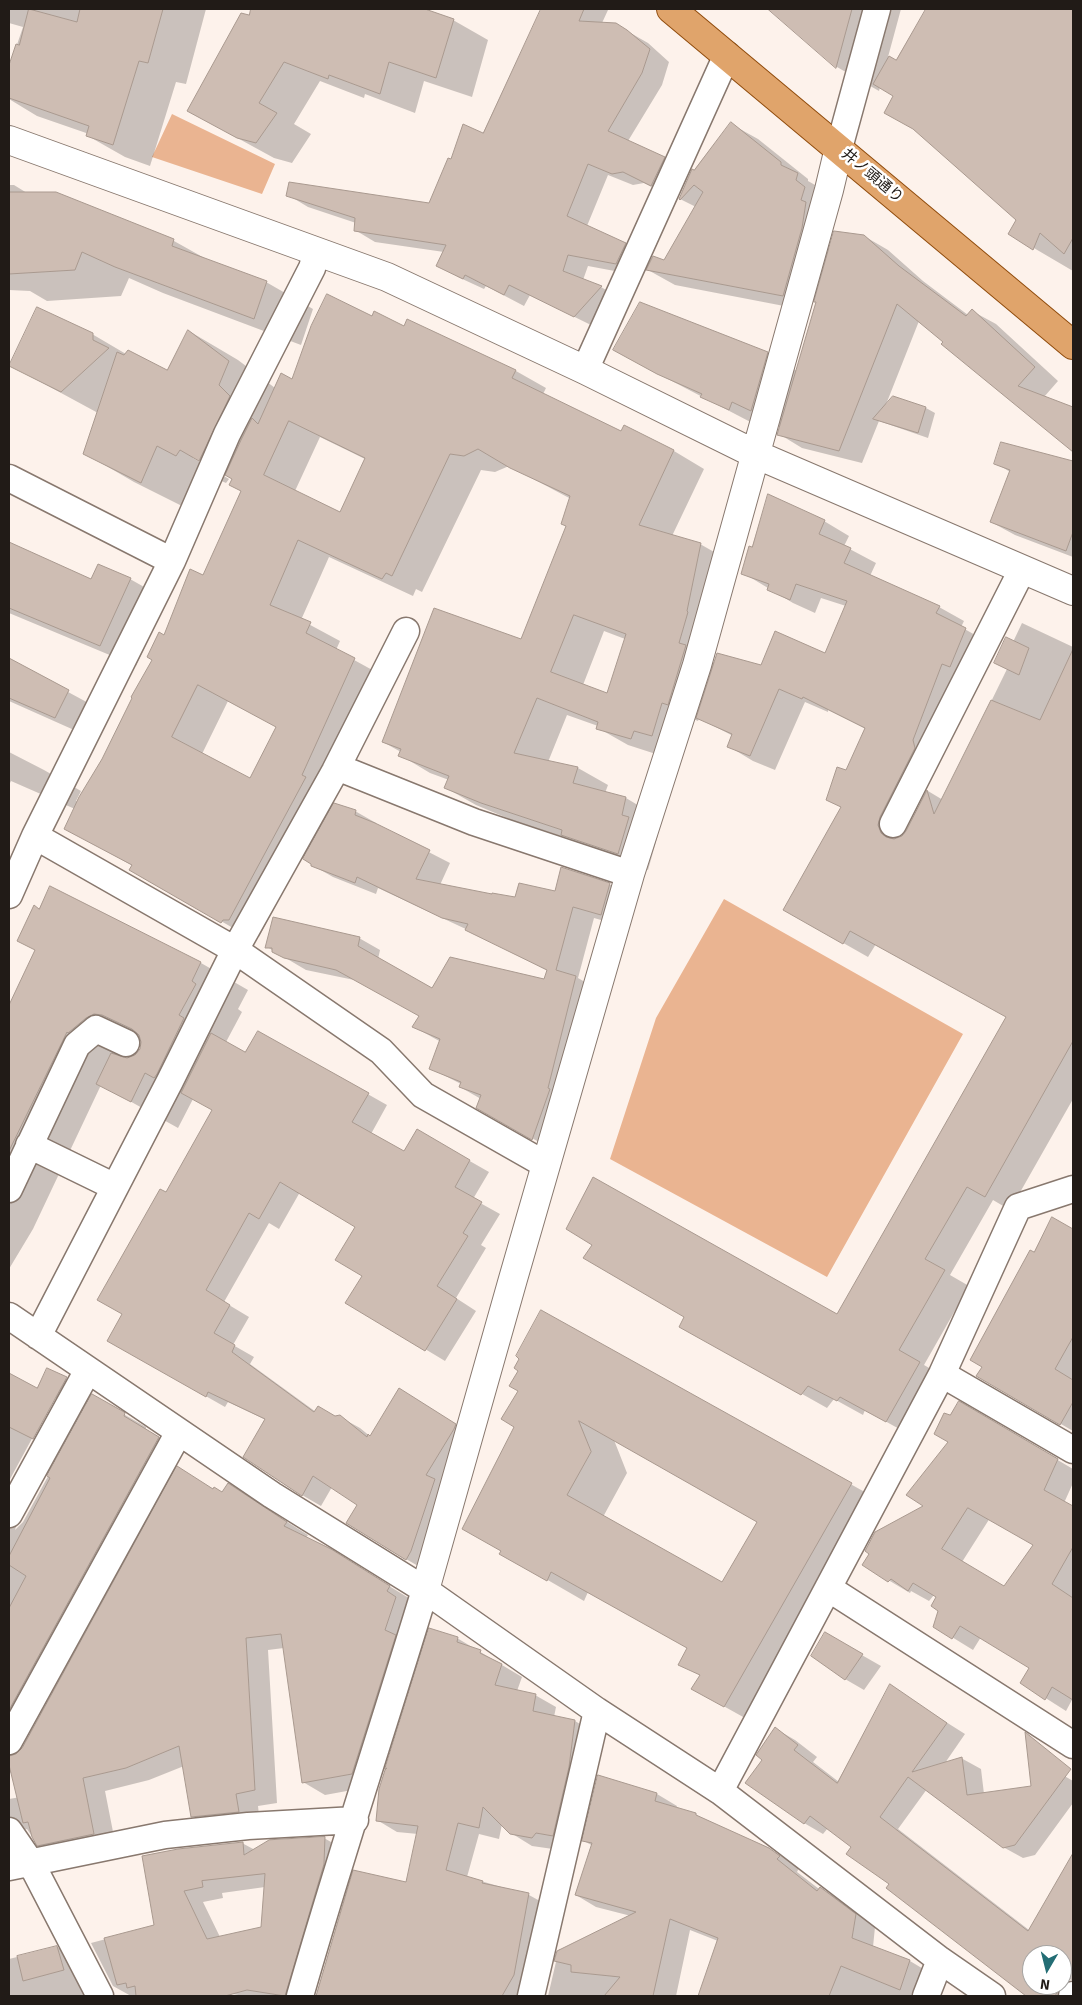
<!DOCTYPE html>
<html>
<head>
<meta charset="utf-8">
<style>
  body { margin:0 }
  #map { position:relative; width:1082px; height:2005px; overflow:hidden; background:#fdf2eb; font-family:Signika,sans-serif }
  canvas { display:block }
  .frame { position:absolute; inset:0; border:10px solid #211b17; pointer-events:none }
  .north { position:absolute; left:1022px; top:1945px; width:50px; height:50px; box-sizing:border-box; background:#fff; border:1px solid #a6a4a2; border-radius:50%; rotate:188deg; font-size:14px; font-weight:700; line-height:20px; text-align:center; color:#211b17 }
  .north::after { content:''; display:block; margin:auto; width:18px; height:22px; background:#246e75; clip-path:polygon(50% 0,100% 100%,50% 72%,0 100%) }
</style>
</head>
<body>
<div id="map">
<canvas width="1082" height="2005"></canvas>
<div class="frame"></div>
<div class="north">N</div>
</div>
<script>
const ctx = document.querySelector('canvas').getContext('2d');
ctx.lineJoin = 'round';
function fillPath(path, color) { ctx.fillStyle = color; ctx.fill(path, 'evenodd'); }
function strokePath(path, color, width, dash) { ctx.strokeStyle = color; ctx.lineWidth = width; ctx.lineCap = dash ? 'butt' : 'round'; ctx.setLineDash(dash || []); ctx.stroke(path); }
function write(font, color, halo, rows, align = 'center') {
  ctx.font = font + ' Signika,"Noto Sans JP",sans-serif'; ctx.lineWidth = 5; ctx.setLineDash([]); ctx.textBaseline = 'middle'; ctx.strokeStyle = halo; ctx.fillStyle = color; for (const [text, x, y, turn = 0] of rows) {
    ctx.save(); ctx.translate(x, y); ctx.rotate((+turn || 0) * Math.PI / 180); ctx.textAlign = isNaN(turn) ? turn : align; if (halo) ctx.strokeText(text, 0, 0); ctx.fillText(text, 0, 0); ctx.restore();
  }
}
fillPath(new Path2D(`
  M172 114 275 164 262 194 152 157Z
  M724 899 963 1034 827 1277 610 1159 656 1018Z`), '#eab491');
fillPath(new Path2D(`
  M9 9H206L186 84 176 82 150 166 125 157 88 136 89 134 37 116 9 99V68L23 27 9 23Z
  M253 9H421L453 20 488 40 472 97 424 81 415 113 365 94 364 98 320 81 294 124 311 134 292 163 274 158 188 111 249 17Z
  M542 9H606L608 10 602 23 627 31 648 43 669 62 662 85 628 141 664 158 684 169 672 197 644 183 633 185 608 175 587 226 645 256 636 275 588 266 583 280 601 287 621 299 595 327 530 295 524 306 486 286 484 289 458 277 438 265 444 252 375 242 355 230 356 223 308 207 288 195 430 205 452 161 484 135Z
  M770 9H901L888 57 896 61 927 9H931L953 21 960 9H1073V271L1010 234 1018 220 895 95 880 87 879 91 837 67Z
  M731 124 758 139 808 179V181L824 190 833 219 829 248 864 236 888 250 923 281 968 315 972 311 996 324 1058 381 1044 397 1073 410V450L942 344 944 341 919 321 885 407 894 398 926 408 935 413 928 438 879 421 862 463 802 448 779 434 781 427 763 418 760 427 645 367 767 353 797 371 817 302 813 300 810 311 675 285 648 270 664 262 696 207 680 199 694 171Z
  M9 185H14L27 193H55L174 241 208 260 266 282 313 309 301 345 163 293 129 278 121 296 47 301 30 291 9 290Z
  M372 317 404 328 408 321 516 371 546 388 543 394 621 433 624 427 674 451 704 469 672 536 700 544 730 561 709 659 715 663 762 667 826 655 846 606 821 598 815 613 793 603 743 573 753 549 824 521 849 536 844 546 876 563 870 576 939 607 964 621 961 627 991 644 937 755 940 763 902 836 904 837 928 791 943 800 1007 669 1013 642 1022 623 1073 647V1099L1010 1210 993 1200 950 1275 969 1286 924 1365 945 1377 912 1436 865 1410 863 1415 834 1399 827 1408 706 1340 837 1316 1007 1017 876 944 868 957 785 910 842 808 828 800 847 772 866 729 828 710V712L805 702 775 770 753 761 728 746 733 736 699 718 698 721 693 719 662 756 628 745 598 728V726L567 715 548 762 578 768 608 785 605 793 626 798 656 816 652 832 658 835 648 870 593 852 570 839 512 820 476 805 446 788 449 780 430 773 400 755 401 752 383 742 522 641 568 527 571 499 509 466 495 472 481 470 422 592 416 589 413 596 329 557 301 620 340 641 336 650 385 677 335 795 259 937H253L252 939 131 869 133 866 66 829 75 809 11 781 9 785V752L44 770 81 791 76 801 78 802 103 759 165 636 204 577 242 491 233 478 194 456 193 458 229 479 226 483 206 474 190 510 134 482 84 453 98 413 15 368 92 334 126 354 167 372 189 331 238 360 275 388 292 380ZM320 437 365 459 341 513 295 491ZM604 631 625 639 608 695 583 685ZM228 701 277 727 250 780 202 754Z
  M1002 443 1073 462V557L1015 535 991 522 1010 472 996 463Z
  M9 543 92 581 130 579 167 600 136 666 9 613Z
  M9 660 105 712 92 738 9 701Z
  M355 811 376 823V825L450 863 440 885 516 899 609 884 630 896 622 926 594 918 578 978 597 989 553 1150 477 1107 481 1099 460 1087 461 1084 430 1068 441 1042 414 1027 420 1016 359 981 306 970 267 947 359 938 380 950 378 959 433 990 545 980 548 971 470 931 378 888 376 894 333 877 312 865Z
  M51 887 201 963 248 990 238 1009 242 1012 226 1042 246 1053 258 1032 387 1105 371 1134 405 1153 417 1131 489 1172 473 1199 500 1214 481 1245 486 1248 456 1298 476 1311 445 1361 347 1302 363 1276 357 1227 300 1192 279 1229 269 1223 224 1302 249 1317 233 1345 254 1357 250 1364 316 1412 335 1417H340L360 1428 371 1437 419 1401 474 1436 425 1570 406 1559 359 1505 332 1487 321 1506 302 1495 266 1420 228 1402 225 1407 109 1341 124 1314 166 1194 214 1110 193 1099 178 1128 101 1085 33 1229 9 1269V1008L37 951 40 910ZM142 1040 141 1049 136 1056 127 1059 119 1057 134 1044Z
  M1073 1229V1431L978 1376 984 1367 1034 1253Z
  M542 1312 888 1505 761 1727 693 1689 701 1676 680 1664 688 1648 588 1592 584 1601 501 1553 516 1427 520 1371ZM614 1440 758 1522 723 1583 603 1517 627 1473Z
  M48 1369 88 1391 18 1520 15 1530 23 1522 92 1396 146 1427V1429L181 1451 18 1747 15 1757 214 1490 223 1494 228 1485 308 1535 306 1538 353 1564 412 1600 374 1786 325 1795 303 1782 284 1648 268 1650 277 1803 258 1806 260 1824 215 1829 193 1816 184 1766 149 1780 105 1791 116 1847 61 1858 38 1845 27 1829 22 1831 9 1870V1799L50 1792 9 1772V1486L57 1398H54L9 1481V1374L37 1390Z
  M960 1403 1073 1469V1483L1064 1503 1073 1508V1698L1066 1711 1022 1683 1030 1667 981 1637 973 1650 934 1626 939 1610 938 1597 934 1595 929 1601 911 1591 910 1593 863 1565 926 1506 950 1442 951 1416ZM990 1518 1035 1545 1005 1588 962 1562Z
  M825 1634 881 1666 864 1690 845 1679Z
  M457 1638 522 1677 517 1691 535 1695 556 1707 554 1717 575 1721 595 1733 553 1849 532 1846 511 1833 502 1824 499 1839 479 1834 467 1877 529 1895 549 1906 538 1996H316L354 1872 407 1883 418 1834 397 1832 377 1820 388 1769 387 1768Z
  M908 1698 965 1734 945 1763 961 1758 981 1769 984 1794 1033 1787 1029 1755 1073 1781V1803L1035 1855 1023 1858 1003 1847 927 1789 898 1829 1029 1930 1073 1855V1981L1065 1976 1064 1978 1073 1984V1996H1029L888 1888 890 1884 853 1847 828 1828 823 1834 804 1823 764 1760 776 1729 795 1740 817 1757 813 1762 839 1782ZM1032 1955H1062V1985H1032Z
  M598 1777 657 1794 677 1806 676 1809 696 1815 769 1849 790 1861 799 1868 797 1872 819 1889 820 1888 841 1900 875 1927 873 1947 910 1961 930 1973 922 1996H699L718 1941 690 1930 676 1996H548L559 1949 562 1950 631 1916 596 1907 576 1895 593 1846 584 1841Z
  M324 1838 345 1850 309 1996H245L232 1994 233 1996H131L113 1986 91 1943 155 1926 143 1857 242 1843 255 1850ZM265 1887 262 1928 220 1937 203 1902 223 1898 222 1893Z
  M57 1947 77 1959 97 1996H9V1959Z`), '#0003');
const building = new Path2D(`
  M29 9 77 22 80 9H163L148 63 139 61 113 145 86 136 89 126 9 98V65L16 44 19 45Z
  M251 9H425L454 19 436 78 389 62 380 94 329 75 328 79 284 62 259 103 277 113 256 143 237 138 187 111 241 13 249 15Z
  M541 9H584L579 21 616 23 627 30 650 49 642 73 608 131 665 157 651 186 623 172 612 174 588 164 567 216 626 243 616 264 568 255 563 271 602 286 574 317 509 285 504 295 465 275 463 279 436 266 446 245 354 231 355 218 286 196 289 182 429 203 448 158 451 159 463 124 483 133Z
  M768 9H852L836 68Z
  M926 9H1073V238L1064 254 1040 233 1033 250 1008 234 1016 220 913 129 884 113 893 96 873 84 889 56 896 60Z
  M731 122 781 162V165L798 173 796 180 805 187 801 200 806 202 802 228 783 296 646 270 653 256 664 260 703 192 694 185 680 200 679 199 692 169 694 170Z
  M9 192H56L174 239 172 246 267 281 254 319 115 267 82 252 75 270 9 274Z
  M834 231 864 235 899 266 966 316 972 309 1035 367 1018 386 1073 407V452L941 344 943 342 897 304 839 451 777 435 816 302H814Z
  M327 294 372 316 374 311 404 326 407 319 516 370 512 378 621 431 624 425 674 450 639 525 701 543 687 611 688 612 679 643 686 645 668 705 662 703 652 736 634 731 631 739 596 729 598 722 537 698 514 753 578 767 573 783 626 797 622 815 629 817 618 854 561 835 562 830 481 803 444 788 449 776 398 756 401 749 382 742 434 608 521 639 566 526 561 524 570 496 510 468 478 449 464 456 450 454 392 576 386 573 382 579 298 540 270 605 311 622 306 633 355 658 302 775 306 777 229 920H223L221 923 129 870 132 865 64 829 79 797 102 759 132 698 131 697 152 660 147 657 159 632 164 635 190 569 203 575 241 491 229 485 232 479 225 475 241 440 252 418 258 424 281 373 292 379 311 326ZM289 421 365 458 340 512 264 475ZM574 615 626 634 607 693 551 672ZM198 685 276 727 250 778 172 737Z
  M640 302 768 352 751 411 732 402 729 410 700 397 702 394 657 374 613 350Z
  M37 307 93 333V340L109 348 61 392 9 366Z
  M188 330 229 361 219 385 230 396 199 461 180 450 176 456 157 446 141 483 83 454 117 352 124 355 128 350 167 370Z
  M893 396 926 407 918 433 873 419Z
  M1001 442 1073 461V532L1066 551 990 522 1010 470 994 464Z
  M768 494 825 520 819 534 851 548 844 563 940 606 936 613 966 628 950 667 942 664 913 740 915 748 880 817 878 825 881 833 886 837 894 839 902 836 906 831 927 790 934 814 991 700 1040 720 1073 649V1041L985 1197 967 1187 925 1259 945 1270 899 1350 920 1362 886 1422 840 1397 837 1401 808 1386 801 1395 679 1327 684 1317 583 1258 592 1245 566 1229 593 1177 837 1314 1006 1017 850 931 843 944 783 910 841 807 826 800 837 767 846 770 865 728 803 697 802 699 779 689 750 756 727 747 732 734 696 718 717 653 761 665 775 631 825 653 847 601 796 584 790 600 767 590 769 584 741 574 749 546 752 547Z
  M9 542 91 579 98 564 131 578 100 646 9 608Z
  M1006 637 1029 648 1019 675 994 663Z
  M9 658 69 690 55 718 9 698Z
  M334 803 356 810 355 815 375 823 430 850 416 879 492 894V893L515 897 519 883 555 891 561 867 610 883 601 915 573 907 556 970 576 976 548 1088 550 1089 532 1140 476 1108 481 1095 459 1087 461 1082 429 1069 440 1039 412 1027 419 1016 336 970 284 958 272 952V948H265L273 917 360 937 358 946 432 988 450 957 544 979 547 970 465 930 468 924 442 918 357 877 355 883 311 866V864L303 859Z
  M50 886 201 962 192 981 196 984 179 1015 184 1018 157 1074 154 1078 145 1073 131 1102 96 1084 111 1053 127 1058 135 1055 140 1049 141 1042 139 1035 132 1029 102 1015 94 1014 86 1018 68 1033 67 1032 9 1151V1005L35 950 17 941 34 905 39 909Z
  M258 1031 369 1093 352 1122 404 1151 417 1129 470 1160 455 1187 482 1202 463 1233 468 1236 437 1286 457 1299 425 1351 345 1303 362 1276 335 1260 355 1227 280 1182 259 1219 249 1213 206 1290 230 1305 214 1333 235 1345 232 1352 314 1412 318 1406 335 1416 340 1415 367 1437 368 1434 370 1436 399 1388 456 1424 454 1429 426 1475 435 1479 411 1551 406 1560 346 1523 357 1505 313 1476 302 1496 243 1457 265 1419 208 1392 206 1397 107 1341 122 1314 97 1300 160 1189 166 1192 212 1110 181 1093 211 1033 245 1052Z
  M1052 1217 1073 1229V1337L1055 1369 1073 1380V1402L1060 1425 976 1376 982 1367 970 1360 1030 1250 1034 1252Z
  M541 1310 852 1483 724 1707 691 1689 700 1675 678 1665 687 1648 551 1572 547 1581 499 1554 501 1551 462 1529 514 1427 501 1419 518 1391 509 1386 518 1371 514 1368 519 1359 516 1356ZM579 1421 757 1522 722 1582 567 1495 591 1452Z
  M47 1368 67 1377 33 1439 9 1427V1373L37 1388Z
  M92 1394 124 1412 125 1413 124 1416 159 1437 9 1710V1608L26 1576 9 1565V1556L50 1478 47 1476Z
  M959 1401 1058 1459 1044 1490 1073 1506V1547L1052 1584 1073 1598V1700L1052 1687 1045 1700 1020 1683 1029 1668 960 1626 952 1639 933 1627 938 1611 931 1606 936 1597 913 1583 908 1591 891 1579 888 1582 862 1565 869 1554 865 1551 875 1532 923 1506 906 1495 948 1442 934 1434 944 1413 950 1415ZM968 1508 1033 1545 1004 1586 942 1549Z
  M177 1466 213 1489 214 1487 222 1492 228 1483 287 1522 284 1526 331 1549 390 1586 387 1591 396 1597 385 1630 396 1635 352 1774 302 1783 281 1634 246 1638 255 1790 236 1794 239 1812 191 1817 179 1746 126 1768 83 1778 94 1834 37 1846 32 1837 28 1822 23 1823 9 1765V1756L16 1754 22 1748Z
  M429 1628 458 1637 457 1642 481 1650 480 1653 502 1664 495 1685 536 1694 533 1711 575 1720 569 1767 553 1836 536 1833 532 1838 510 1834 483 1807 479 1828 458 1823 446 1870 483 1881 482 1883 529 1893 514 1975 502 1996H316L353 1870 406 1882 418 1826 376 1821 379 1789 385 1770 387 1768 385 1769Z
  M825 1632 863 1654 845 1680 811 1656Z
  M890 1684 947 1723 912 1772 962 1757 967 1795 1031 1786 1025 1732 1071 1769 1015 1845 1003 1848 908 1777 880 1817 1028 1931 1073 1853V1971L1062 1985V1955H1032V1985H1062L1055 1996H1026L886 1888 889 1884 846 1854 851 1847 810 1816 804 1824 745 1783 762 1760 756 1755 775 1727 798 1745 794 1750 837 1783Z
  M598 1775 657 1793 655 1801 696 1813V1815L769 1848 780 1856 777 1859 817 1891 820 1887 856 1914 852 1938 910 1960 900 1990 841 1966 829 1996H698L718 1938 670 1919 653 1996H604L620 1977 571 1972V1965L554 1961 557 1951 636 1912 575 1895 592 1843 582 1841Z
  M325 1837 324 1864 285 1996 247 1990 225 1996H136L135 1986 127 1988 126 1983 117 1985 104 1938 154 1925 142 1856 178 1849 243 1842 244 1855 269 1840ZM265 1874 261 1927 207 1939 184 1891 203 1887 202 1881Z
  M57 1946 64 1970 23 1981 17 1956Z`);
fillPath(building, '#cebdb3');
strokePath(building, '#a9998f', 1);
const street = new Path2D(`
  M839 148 877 9
  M585 370 727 55
  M9 478 172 561
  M337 767 474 822 630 874
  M893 824 1022 570
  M35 836 235 950 381 1051 423 1095 546 1165
  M9 895 35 836 172 561 227 434 312 268 317 252
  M29 1145 115 1187
  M9 1189 77 1045 96 1029 126 1043
  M9 1316 272 1495 425 1590 597 1711 720 1791 940 1960 992 1996
  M38 1336 170 1081 235 950 335 771 406 631
  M942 1374 1073 1450
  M9 1514 88 1370
  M828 1588 1073 1745
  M9 1741 179 1432
  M720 1791 942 1374 1018 1207 1073 1189
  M9 1831 31 1863 100 1996
  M9 1867 165 1835 248 1826 355 1820
  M300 1996C339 1860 384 1725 425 1590
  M531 1996 597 1711
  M926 1996 940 1960
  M1072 1996 1073 1995`);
const secondary = new Path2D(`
  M9 140 387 277 585 370 755 454 1073 591
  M425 1590 513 1279 630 874 697 665 829 190 839 148`);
const primary = new Path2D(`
  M671 9 1073 345`);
strokePath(street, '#88786e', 29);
strokePath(secondary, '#88786e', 30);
strokePath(primary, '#904c0d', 30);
strokePath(street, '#fff', 26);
strokePath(secondary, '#fff', 28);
strokePath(primary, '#e0a46b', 28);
write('15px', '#211b17', '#fff', [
  ["井ノ頭通り",872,176,40]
]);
</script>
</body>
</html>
